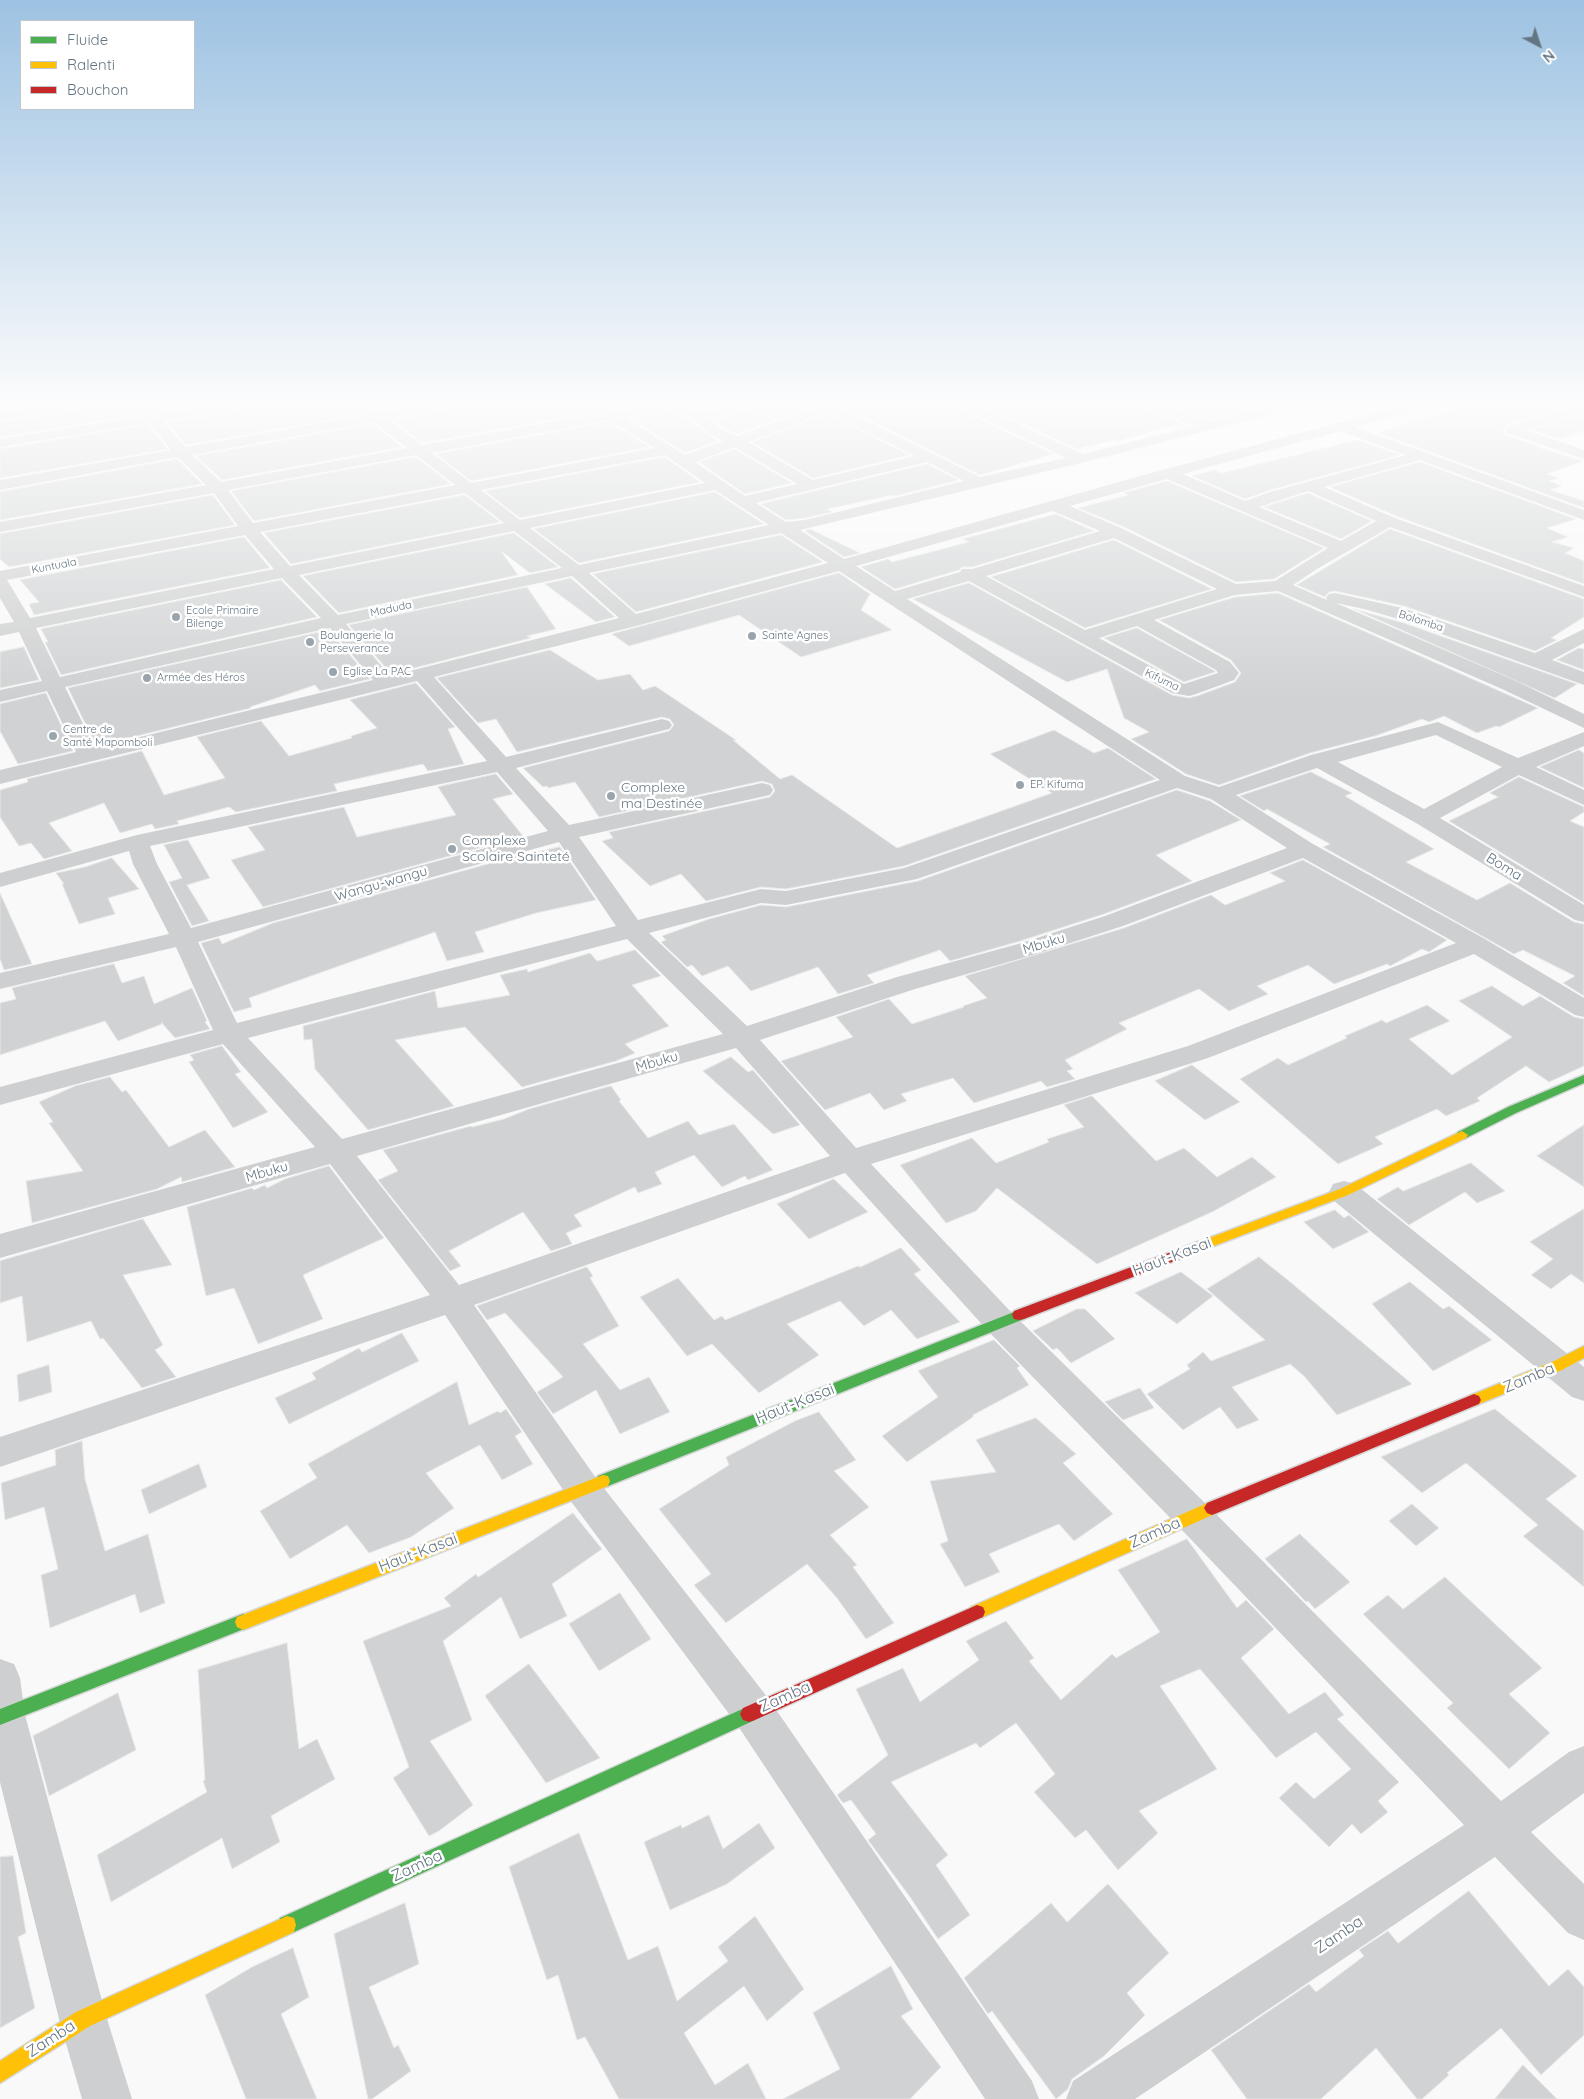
<!DOCTYPE html>
<html>
<head>
<meta charset="utf-8">
<style>
  body { margin:0 }
  #map { position:relative; width:1584px; height:2099px; overflow:hidden; background:#f9f9f9; font-family:Quicksand,sans-serif }
  canvas { display:block }
  .legend { position:absolute; left:20px; top:20px; width:175px; height:90px; box-sizing:border-box; background:#fff; border:1px solid #c1c8cd; margin:0; padding:6px 9px; list-style:none; font-size:15px; color:#657683 }
  .legend li { display:flex; align-items:center; gap:10px; height:25px }
  .legend b { width:25px; border:1px solid #c1c8cd }
  .north { position:absolute; left:1514px; top:20px; width:50px; height:50px; -webkit-text-stroke:4px #fff; paint-order:stroke; rotate:140deg; font-size:14px; font-weight:700; line-height:20px; text-align:center; color:#657683 }
  .north::after { content:''; display:block; margin:auto; width:18px; height:22px; background:#657683; clip-path:polygon(50% 0,100% 100%,50% 72%,0 100%) }
</style>
</head>
<body>
<div id="map">
<canvas width="1584" height="2099"></canvas>
<ul class="legend">
<li><b style="height:6px;background:#4caf50"></b>Fluide</li>
<li><b style="height:6px;background:#ffc107"></b>Ralenti</li>
<li><b style="height:6px;background:#c62828"></b>Bouchon</li>
</ul>
<div class="north">N</div>
</div>
<script>
const ctx = document.querySelector('canvas').getContext('2d');
ctx.lineJoin = 'round';
function fillPath(path, color) { ctx.fillStyle = color; ctx.fill(path, 'evenodd'); }
function strokePath(path, color, width, dash) { ctx.strokeStyle = color; ctx.lineWidth = width; ctx.lineCap = dash ? 'butt' : 'round'; ctx.setLineDash(dash || []); ctx.stroke(path); }
function write(font, color, halo, rows, align = 'center') {
  ctx.font = font + ' Quicksand,sans-serif'; ctx.lineWidth = 5; ctx.setLineDash([]); ctx.textBaseline = 'middle'; ctx.strokeStyle = halo; ctx.fillStyle = color; for (const [text, x, y, turn = 0] of rows) {
    ctx.save(); ctx.translate(x, y); ctx.rotate((+turn || 0) * Math.PI / 180); ctx.textAlign = isNaN(turn) ? turn : align; if (halo) ctx.strokeText(text, 0, 0); ctx.fillText(text, 0, 0); ctx.restore();
  }
}
const building = new Path2D(`
  M84 405H199L0 437V422L75 411Z
  M247 405H410L379 411 367 405 360 409 361 414 186 445 167 422 238 411Z
  M453 405H586L594 412 422 443 393 420 444 411Z
  M751 405H816L737 434 720 426 714 421 748 410Z
  M844 405H957L960 410 1054 454 980 475 843 407Z
  M982 405H1145L1148 410 1187 426 1179 428 1174 425 1118 441 1114 440 1078 449Z
  M1172 405H1239L1240 412 1208 420Z
  M1468 405H1535L1554 410 1506 425 1503 431 1506 435 1539 446 1537 447 1583 461 1547 474 1559 478 1549 481 1562 486 1550 490 1584 501V508L1378 433Z
  M672 410 696 424 708 435 718 441 685 453 630 418Z
  M828 414 910 455 813 478 752 442Z
  M1576 416 1584 419V431L1559 439 1532 430Z
  M609 422 650 447 471 481 436 454Z
  M373 424 402 447 222 480 196 456Z
  M148 425 168 449 0 478V449Z
  M1358 440 1400 455 1270 490 1245 499 1192 476 1214 470 1221 473Z
  M735 449 792 483 745 494 699 462Z
  M416 457 451 484 254 521 231 491Z
  M665 457 700 482 520 518 485 491Z
  M177 459 202 484 0 520V492Z
  M1420 462 1576 519 1547 528 1568 537 1552 542 1574 548 1565 553 1584 561V584L1396 516 1330 487Z
  M927 464 959 480 895 496 893 495 827 509 832 512 805 518 786 520 761 504Z
  M1167 481 1324 548 1274 579 1236 582 1122 526 1078 508 1128 495 1124 493Z
  M715 492 764 524 579 563 534 529Z
  M1308 493 1372 521 1341 539 1264 507Z
  M213 495 235 525 9 567 0 559V534Z
  M465 495 500 522 291 564 264 533Z
  M1056 514 1094 531 972 567H962L959 570 895 589 861 567 888 559 892 562 969 542 963 539Z
  M810 529 860 553 844 557 805 531Z
  M1390 529 1584 599V617L1551 638 1557 640 1535 651 1404 606 1335 591 1329 592 1325 597 1297 585Z
  M514 533 558 567 530 573 501 551 518 575 339 613 303 576Z
  M781 535 823 562 636 612 593 574Z
  M244 537 270 568 34 615 29 604 39 602 20 580Z
  M1114 540 1212 589 1085 628 991 577Z
  M839 573 870 594 861 610 892 630 801 657 739 615 629 646 612 634Z
  M571 578 615 617 596 622 545 584Z
  M281 580 317 617 61 675 45 642H48L41 629Z
  M969 583 1172 695 1189 698 1197 696 1235 682 1241 673 1231 660 1159 620 1235 597 1278 593 1538 708 1499 727 1496 726 1477 733 1444 716 1429 722 1422 719 1375 736 1310 753 1219 785 1186 774 1131 739 1149 732 1124 718 1107 669 1067 682 913 599Z
  M527 587 556 629 527 636 531 638 391 674 349 625Z
  M1354 609 1404 623 1577 684 1555 698Z
  M1137 628 1215 671V672L1184 682 1104 638Z
  M329 630 370 679 320 691 315 685 250 707 251 708 96 746 68 688Z
  M24 647 39 680 0 688V652Z
  M1579 648 1584 649V670L1557 660Z
  M550 650 598 680 630 674 643 690 655 686 736 740H733L780 779 792 775 897 848 1052 793 990 754 1054 730 1094 753 1108 748 1156 779 904 866 786 889 761 887 706 901 681 874 650 886 602 841 613 838 609 832 770 797 775 791 772 784 762 781 599 817 575 782 548 788 547 786 543 787 523 768 669 731 674 725 670 719 662 717 517 752 496 719 478 723 437 678Z
  M416 683 455 727 448 729 464 764 428 771 423 764 334 784 337 791 236 812 229 807 177 821 179 824 155 829 152 824 120 833 104 803 49 823 72 851 44 859 31 843 19 846 0 817V790L28 782 27 779 142 751 164 795 225 778 197 737 261 721 289 756 352 738 351 736 377 728 350 700Z
  M46 693 73 751 18 764 0 731V704Z
  M1579 750 1584 753V788L1540 767Z
  M1311 772 1352 793 1345 796 1434 849 1406 862 1477 900 1510 883 1574 922 1584 924V996L1563 983 1575 976 1523 950 1514 954 1323 847 1330 844 1267 809 1264 811 1240 796Z
  M496 774 513 794 493 799 523 836 263 907 231 860 265 850 248 827 344 807 357 837 456 815 438 787Z
  M1519 777 1584 807V812L1570 821 1584 827V903L1449 821 1498 797 1490 793Z
  M1177 790 1210 801 1241 820 1156 855 1192 881 1104 914 1017 942 950 961 940 950 867 975 874 983 838 994 818 967 751 991 728 966 702 976 692 965 687 967 661 942 666 940 662 936 709 919 761 905 786 907 918 881Z
  M188 840 210 878 187 885 209 921 192 926 169 882 182 878 164 845Z
  M560 847 596 900 536 913 475 932 484 952 447 961 435 932 249 998 252 1007 234 1012 201 943 219 938 222 944 273 923 535 851 536 852Z
  M112 858 139 889 108 898 115 914 79 924 62 884H64L56 873 85 867Z
  M1303 860 1447 940 1429 952 1422 949 1390 966 1387 964 1334 984 1308 965 1257 986 1268 994 1229 1011 1199 989 1119 1023 1127 1029 1065 1060 1073 1069 1067 1071 1075 1079 1047 1087 1041 1081 974 1103 953 1078 901 1094 907 1101 884 1110 870 1093 825 1110 781 1061 853 1037 836 1017 889 999 912 1024 964 1007 963 1006 987 998 965 976 1124 928 1211 895 1225 905 1285 881 1270 873Z
  M0 893 32 964 4 970 0 959Z
  M635 950 661 976 632 985 669 1026 625 1044 635 1053 616 1061 522 1087 465 1027 395 1040 454 1106 368 1130 315 1069 312 1039 304 1040 303 1026 435 991 438 1008 510 995 500 975 527 969 528 972 590 953 597 961Z
  M114 964 122 983 144 976 154 1004 192 988 207 1021 205 1022 210 1029 175 1038 161 1022 162 1024 118 1041 105 1021 0 1055V1003L16 999 12 988Z
  M1492 986 1523 1006 1540 996 1574 1017 1584 1019V1066L1549 1082 1526 1066 1477 1098 1480 1101 1446 1116 1437 1109 1375 1137 1383 1144 1338 1164 1240 1079 1278 1058 1288 1065 1347 1038 1345 1036 1382 1020 1386 1023 1427 1005 1450 1021 1409 1039 1452 1075 1512 1037 1459 1001Z
  M222 1046 241 1072 235 1074 268 1112 233 1128 189 1062 194 1060 190 1055Z
  M731 1057 748 1072 753 1070 800 1125 773 1134 703 1071Z
  M1192 1065 1240 1102 1205 1120 1155 1081Z
  M110 1077 122 1092 126 1090 169 1147 205 1130 235 1167 182 1182 181 1177 157 1189 32 1223 26 1181 83 1171 49 1123 53 1122 39 1102 75 1086Z
  M611 1086 621 1100 619 1101 648 1138 688 1121 699 1135 734 1124 773 1170 748 1180 745 1176 722 1187 694 1155 655 1172 662 1184 638 1193 635 1187 574 1215 582 1226 566 1233 572 1244 551 1251 523 1212 449 1251 461 1266 450 1271 378 1180 398 1171 383 1150 471 1126 472 1127 504 1119 529 1109Z
  M1092 1096 1156 1161 1184 1148 1217 1177 1252 1157 1276 1177 1212 1212 1097 1264 997 1188 976 1211 946 1223 900 1165 972 1138 996 1163 1049 1142 1047 1139 1084 1127 1064 1105Z
  M1584 1125V1187L1537 1156Z
  M1471 1163 1505 1191 1477 1203 1465 1192 1409 1225 1377 1199 1398 1187 1403 1191Z
  M329 1166 384 1238 303 1275 323 1319 258 1344 234 1288 206 1296 187 1207 252 1188 254 1190 265 1185 267 1188 285 1179Z
  M834 1179 868 1212 809 1239 777 1204Z
  M1584 1209V1283L1571 1274 1551 1289 1531 1275 1553 1259 1530 1242Z
  M1335 1210 1344 1218 1349 1215 1369 1232 1333 1249 1304 1222Z
  M143 1219 172 1265 123 1275 163 1345 155 1350 176 1377 142 1388 103 1338 100 1339 91 1321 27 1342 22 1296 0 1303V1261Z
  M901 1248 921 1270 914 1274 960 1322 917 1339 891 1310 864 1326 840 1301 787 1324 819 1355 759 1393 712 1344 687 1356 640 1297 678 1278 714 1320 722 1316 725 1320 858 1266 860 1267Z
  M1259 1257 1289 1281 1412 1384 1337 1415 1304 1376 1290 1364 1232 1387 1259 1420 1237 1429 1220 1407 1183 1430 1147 1394 1190 1369 1187 1365 1203 1352 1211 1361 1265 1340 1207 1289Z
  M587 1267 593 1276 590 1278 619 1326 583 1344 620 1390 649 1377 670 1412 620 1434 596 1390 553 1414 537 1392 563 1377 505 1313 487 1320 477 1306Z
  M1181 1272 1213 1296 1177 1324 1135 1293Z
  M1410 1282 1443 1309 1449 1306 1492 1340 1433 1371 1372 1304Z
  M1077 1309H1085L1115 1339 1071 1363 1057 1348 1053 1350 1033 1331Z
  M402 1333 419 1361 289 1424 275 1398 316 1379 312 1373 359 1348 362 1352Z
  M994 1340 1020 1366 1017 1368 1029 1385 973 1415V1417L907 1462 882 1436 938 1397 918 1371Z
  M49 1365 52 1392 19 1402 17 1375Z
  M457 1382 469 1425 498 1411 500 1413 506 1409 522 1432 515 1436 533 1464 502 1480 480 1445 426 1473 454 1508 411 1537 369 1553 347 1525 290 1559 260 1511 317 1478 308 1464Z
  M1140 1388 1154 1408 1123 1420 1105 1402Z
  M1495 1409 1577 1476 1546 1499 1584 1531V1587L1523 1536 1538 1525 1466 1463 1422 1493 1381 1457Z
  M819 1412 856 1460 834 1471 869 1507 830 1535 857 1565 853 1567 894 1623 866 1639 837 1598 807 1564 726 1623 694 1585 711 1574 659 1509 729 1465 726 1457 795 1421Z
  M1036 1418 1076 1454 1063 1463 1113 1514 1074 1541 1059 1524 989 1554 1000 1572 965 1587 940 1544 948 1541 930 1481 996 1472 976 1440Z
  M82 1441 85 1479 105 1551 148 1534 165 1603 140 1613 135 1594 50 1628 41 1575 58 1569 44 1507 5 1520 1 1483 56 1465 55 1450Z
  M199 1464 207 1487 149 1514 141 1490Z
  M1412 1504 1439 1528 1416 1546 1389 1521Z
  M573 1513 602 1549 552 1584 567 1616 520 1639 501 1597 443 1641 472 1720 430 1741 473 1805 439 1831 429 1836 393 1778 409 1767 363 1641 451 1606 444 1598 476 1574 478 1577Z
  M1300 1534 1350 1582 1315 1609 1308 1601 1306 1602 1265 1559Z
  M1187 1539 1237 1608 1246 1600 1274 1629 1241 1658 1289 1714 1325 1692 1344 1715 1337 1719 1399 1782 1378 1801 1388 1812 1361 1834 1352 1824 1329 1847 1279 1798 1296 1782 1314 1799 1351 1769 1316 1732 1276 1758 1200 1669 1160 1686 1217 1769 1139 1811 1158 1833 1118 1870 1086 1830 1075 1838 1034 1792 1055 1774 1016 1723 980 1748 976 1743 891 1782 948 1855 936 1865 970 1915 938 1939 910 1897 868 1840 876 1834 851 1800 843 1803 837 1795 888 1755 856 1689 903 1668 920 1702 979 1660 966 1641 1006 1621 1034 1658 1029 1661 1061 1700 1112 1654 1116 1658 1160 1632 1118 1570Z
  M1445 1577 1542 1668 1509 1694 1550 1733 1509 1769 1447 1708 1453 1703 1363 1614 1388 1595 1403 1609Z
  M620 1593 651 1639 599 1671 569 1624Z
  M287 1643 299 1749 317 1739 335 1779 271 1816 280 1842 232 1869 222 1838 111 1902 97 1855 207 1792 203 1781 205 1780 198 1670Z
  M529 1664 600 1758 546 1783 485 1696Z
  M118 1693 136 1750 49 1796 33 1736Z
  M709 1815 723 1849 759 1823 775 1848 727 1884 670 1910 644 1842 681 1825 682 1828Z
  M579 1833 628 1960 658 1946 677 2001 728 1961 718 1947 755 1916 804 1989 767 2021 744 1986 684 2033 715 2085 748 2063 766 2099H619L585 2037 577 2040 558 1975 547 1980 509 1867Z
  M13 1856 26 1933 18 1937 35 2008 0 2028V1857Z
  M1108 1884 1169 1953 1127 1993 1145 2015 1104 2056 1072 2079 1068 2089 1056 2099 992 2011 988 2014 964 1978 1051 1903 1067 1922Z
  M1469 1891 1549 1986 1568 1969 1584 1987V2035L1541 2075 1501 2028 1447 2073 1449 2075 1422 2099H1417L1376 2048 1321 2099H1247L1211 2050 1309 1984 1316 1992 1364 1956 1359 1950 1388 1931 1398 1943Z
  M405 1903 419 1964 369 1987 394 2048 398 2045 411 2071 372 2099H368L334 1934Z
  M293 1948 309 1997 281 2014 317 2099H246L205 1995 252 1967Z
  M891 1966 913 2009 901 2016 941 2067 910 2099H783L840 2069 813 2013Z
  M1523 2065 1557 2099H1495Z`);
fillPath(building, '#d0d2d3');
strokePath(building, '#e8e8e8', 1);
const fast = new Path2D(`
  M1584 1075V1083L1516 1113 1466 1138 1462 1139 1456 1135 1458 1132 1508 1107Z
  M1019 1310 1024 1311 1026 1315 1024 1319 608 1486 603 1487 598 1486 596 1481 598 1476Z
  M243 1614 249 1617 251 1622 249 1627 0 1725V1709Z
  M749 1706 755 1708 758 1714 755 1720 294 1932 287 1934 280 1932 278 1925 280 1918Z`);
const slow = new Path2D(`
  M1462 1131 1468 1135 1466 1138 1348 1195 1203 1250H1193L1192 1247 1193 1244 1340 1189Z
  M1584 1346V1358L1562 1370 1474 1406 1469 1404 1467 1400 1469 1396 1552 1362Z
  M603 1475 608 1476 610 1481 608 1486 243 1630 237 1627 235 1622 237 1617Z
  M1212 1501 1217 1503 1220 1508 1217 1513 983 1617 977 1619 971 1617 969 1612 971 1607Z
  M287 1916 294 1918 296 1925 294 1932 90 2026 0 2083V2061L76 2012Z`);
const jam = new Path2D(`
  M1198 1242 1203 1244 1204 1247 1203 1250 1024 1319 1019 1320 1014 1319 1012 1315 1014 1311Z
  M1474 1394 1479 1396 1481 1400 1479 1404 1217 1513 1212 1515 1207 1513 1204 1508 1207 1503Z
  M977 1605 983 1607 985 1612 983 1617 755 1720 749 1722 743 1720 740 1714 743 1708Z`);
strokePath(fast, '#d5d6d7', 3);
strokePath(slow, '#d5d6d7', 3);
strokePath(jam, '#d5d6d7', 3);
fillPath(new Path2D(`
  M46 405H82L75 409 0 420V412Z
  M211 405H245L238 409 163 421 185 447 365 415 361 411 368 407 379 413 420 405H451L444 409 388 419 422 445 599 413 588 405H605L614 411 645 405H687L703 414 728 405H749L747 408 711 420 719 428 737 436 822 405H842L840 408 980 477 1066 458 961 408 959 405H977L1083 454 1193 426 1149 408 1147 405H1167L1208 422 1273 405H1297L1295 408 1081 463 800 530 844 559 1162 470 1405 405H1429L1427 408 1355 427 1584 510V520L1420 460 1324 487 1395 518 1584 586V597L1390 527 1317 569 1293 585 1327 600 1326 598 1329 594 1335 593 1403 608 1535 653 1584 629V643L1552 660 1584 672V685L1405 621 1364 609 1336 603 1516 681 1584 714V728L1502 689 1278 591 1235 595 1154 620 1230 662 1239 673 1234 680 1196 694 1189 696 1172 693 969 581 907 599 1185 776 1219 787 1311 755 1438 722 1518 758 1584 732V746L1536 767 1584 790V805L1519 775 1440 818 1584 905V922L1575 920 1416 823 1317 768 1236 795 1313 844 1485 939 1584 998V1017L1575 1015 1474 954 1208 1058 871 1164 1012 1313 1206 1504 1501 1801 1569 1752 1584 1746V1793L1531 1832 1584 1884V1940L1568 1933 1495 1857 1135 2099H1066L1073 2081 1464 1825 1180 1528 988 1331 845 1173 474 1305 596 1478 768 1698 1032 2081 1039 2099H985L738 1726 570 1500 445 1315 0 1467V1437L430 1295 330 1164 0 1258V1234L315 1147 223 1044 0 1105V1087L213 1030 176 947 0 989V973L169 934 133 864 129 851 0 887V873L137 835 487 761 417 681 0 784V770L76 752 47 691 0 702V690L42 681 19 632 0 636V624L14 622 0 598V571L238 526 214 493 0 532V522L206 485 178 457 0 490V480L171 450 149 423 0 447V439ZM672 408 697 422 709 434 723 441 685 455 625 417ZM828 412 915 456 813 480 748 442ZM609 420 655 448 471 483 432 453ZM373 422 407 448 221 482 192 455ZM1340 431 1406 455 1270 492 1245 501 1183 474ZM735 447 797 484 745 496 695 462ZM416 455 455 485 253 523 228 490ZM665 455 705 483 520 520 481 490ZM927 462 964 481 805 520 786 522 756 503ZM1167 479 1328 548 1275 581 1236 584 1121 528 1070 506ZM715 490 769 525 579 565 530 528ZM1308 491 1376 521 1341 541 1259 507ZM465 493 504 523 290 566 260 532ZM1053 511 1100 531 972 569H962L960 572 895 591 856 566ZM514 531 562 568 338 615 299 575ZM781 533 828 563 636 614 589 573ZM245 535 274 569 30 618 7 580ZM1114 538 1217 589 1085 630 986 576ZM839 571 1160 780 904 868 786 891 761 889 638 920 579 837 770 795 773 790 770 785 762 783 569 825 516 768 669 729 672 725 669 721 662 719 506 757 434 677 640 625ZM572 576 619 618 390 676 346 624ZM282 578 321 618 60 677 36 628ZM1137 626 1216 670 1218 673 1184 684 1099 638ZM330 628 373 680 95 748 65 687ZM1436 735 1502 767 1424 809 1338 762ZM497 772 548 831 191 928 157 864 150 846ZM1177 788 1211 799 1287 848 1105 916 1018 944 897 977 747 1026 649 933 761 903 786 905 917 879ZM559 842 616 926 237 1023 198 942ZM1303 858 1456 943 1188 1046 856 1148 760 1040 915 989 1036 954 1123 926ZM627 939 723 1034 342 1139 248 1038ZM736 1048 830 1156 459 1285 357 1156Z
  M1576 405H1584V412L1526 430 1584 450V459L1507 433 1505 430 1507 427Z
  M1344 1181 1355 1184 1584 1367V1401L1572 1397 1333 1200 1329 1192 1333 1184Z
  M0 1659 14 1664 20 1678 25 1715 107 2019 132 2099H82L59 2019 0 1782Z`), '#cecfd0');
fillPath(fast, '#4caf50');
fillPath(slow, '#ffc107');
fillPath(jam, '#c62828');
const sky = ctx.createLinearGradient(0, 0, 0, 699);
sky.addColorStop(0, '#9dc2e2');
sky.addColorStop(0.58, '#fcfcfc');
sky.addColorStop(1, '#fcfcfc00');
ctx.fillStyle = sky;
ctx.fillRect(0, 0, 1584, 699);
for (const [x, y, r, color] of [
  [176,617,5,"#99a4ac"],
  [752,636,5,"#99a4ac"],
  [310,642,5,"#99a4ac"],
  [333,672,5,"#99a4ac"],
  [147,678,5,"#99a4ac"],
  [53,736,5,"#99a4ac"],
  [1020,785,5,"#99a4ac"],
  [611,796,5,"#99a4ac"],
  [452,849,5,"#99a4ac"]
]) { const dot = new Path2D(); dot.arc(x, y, r, 0, 2 * Math.PI); ctx.fillStyle = color; ctx.fill(dot); strokePath(dot, '#fff', 2); }
write('11px', '#657683', '#fff', [
  ["Kuntuala",54,566,-11],
  ["Maduda",391,609,-12],
  ["Bolomba",1421,621,18],
  ["Kifuma",1162,680,26]
]);
write('11px', '#657683', '#fff', [
  ["Ecole Primaire",186,611],
  ["Bilenge",186,624],
  ["Boulangerie la",320,636],
  ["Perseverance",320,649],
  ["Sainte Agnes",762,636],
  ["Eglise La PAC",343,672],
  ["Armée des Héros",157,678],
  ["Centre de",63,730],
  ["Santé Mapomboli",63,743],
  ["EP. Kifuma",1030,785]
], 'left');
write('14px', '#657683', '#fff', [
  ["Complexe",621,788],
  ["ma Destinée",621,804],
  ["Complexe",462,841],
  ["Scolaire Sainteté",462,857]
], 'left');
write('14px', '#657683', '#fff', [
  ["Boma",1504,867,32],
  ["Wangu-wangu",381,884,-16],
  ["Mbuku",1044,944,-17],
  ["Mbuku",657,1062,-16],
  ["Mbuku",267,1172,-16]
]);
write('16px', '#657683', '#fff', [
  ["Haut-Kasai",1172,1257,-21],
  ["Zamba",1529,1378,-23],
  ["Haut-Kasai",795,1404,-22],
  ["Zamba",1155,1533,-24],
  ["Haut-Kasai",418,1553,-21],
  ["Zamba",785,1697,-24],
  ["Zamba",417,1866,-25],
  ["Zamba",1339,1935,-34],
  ["Zamba",51,2039,-33]
]);
</script>
</body>
</html>
